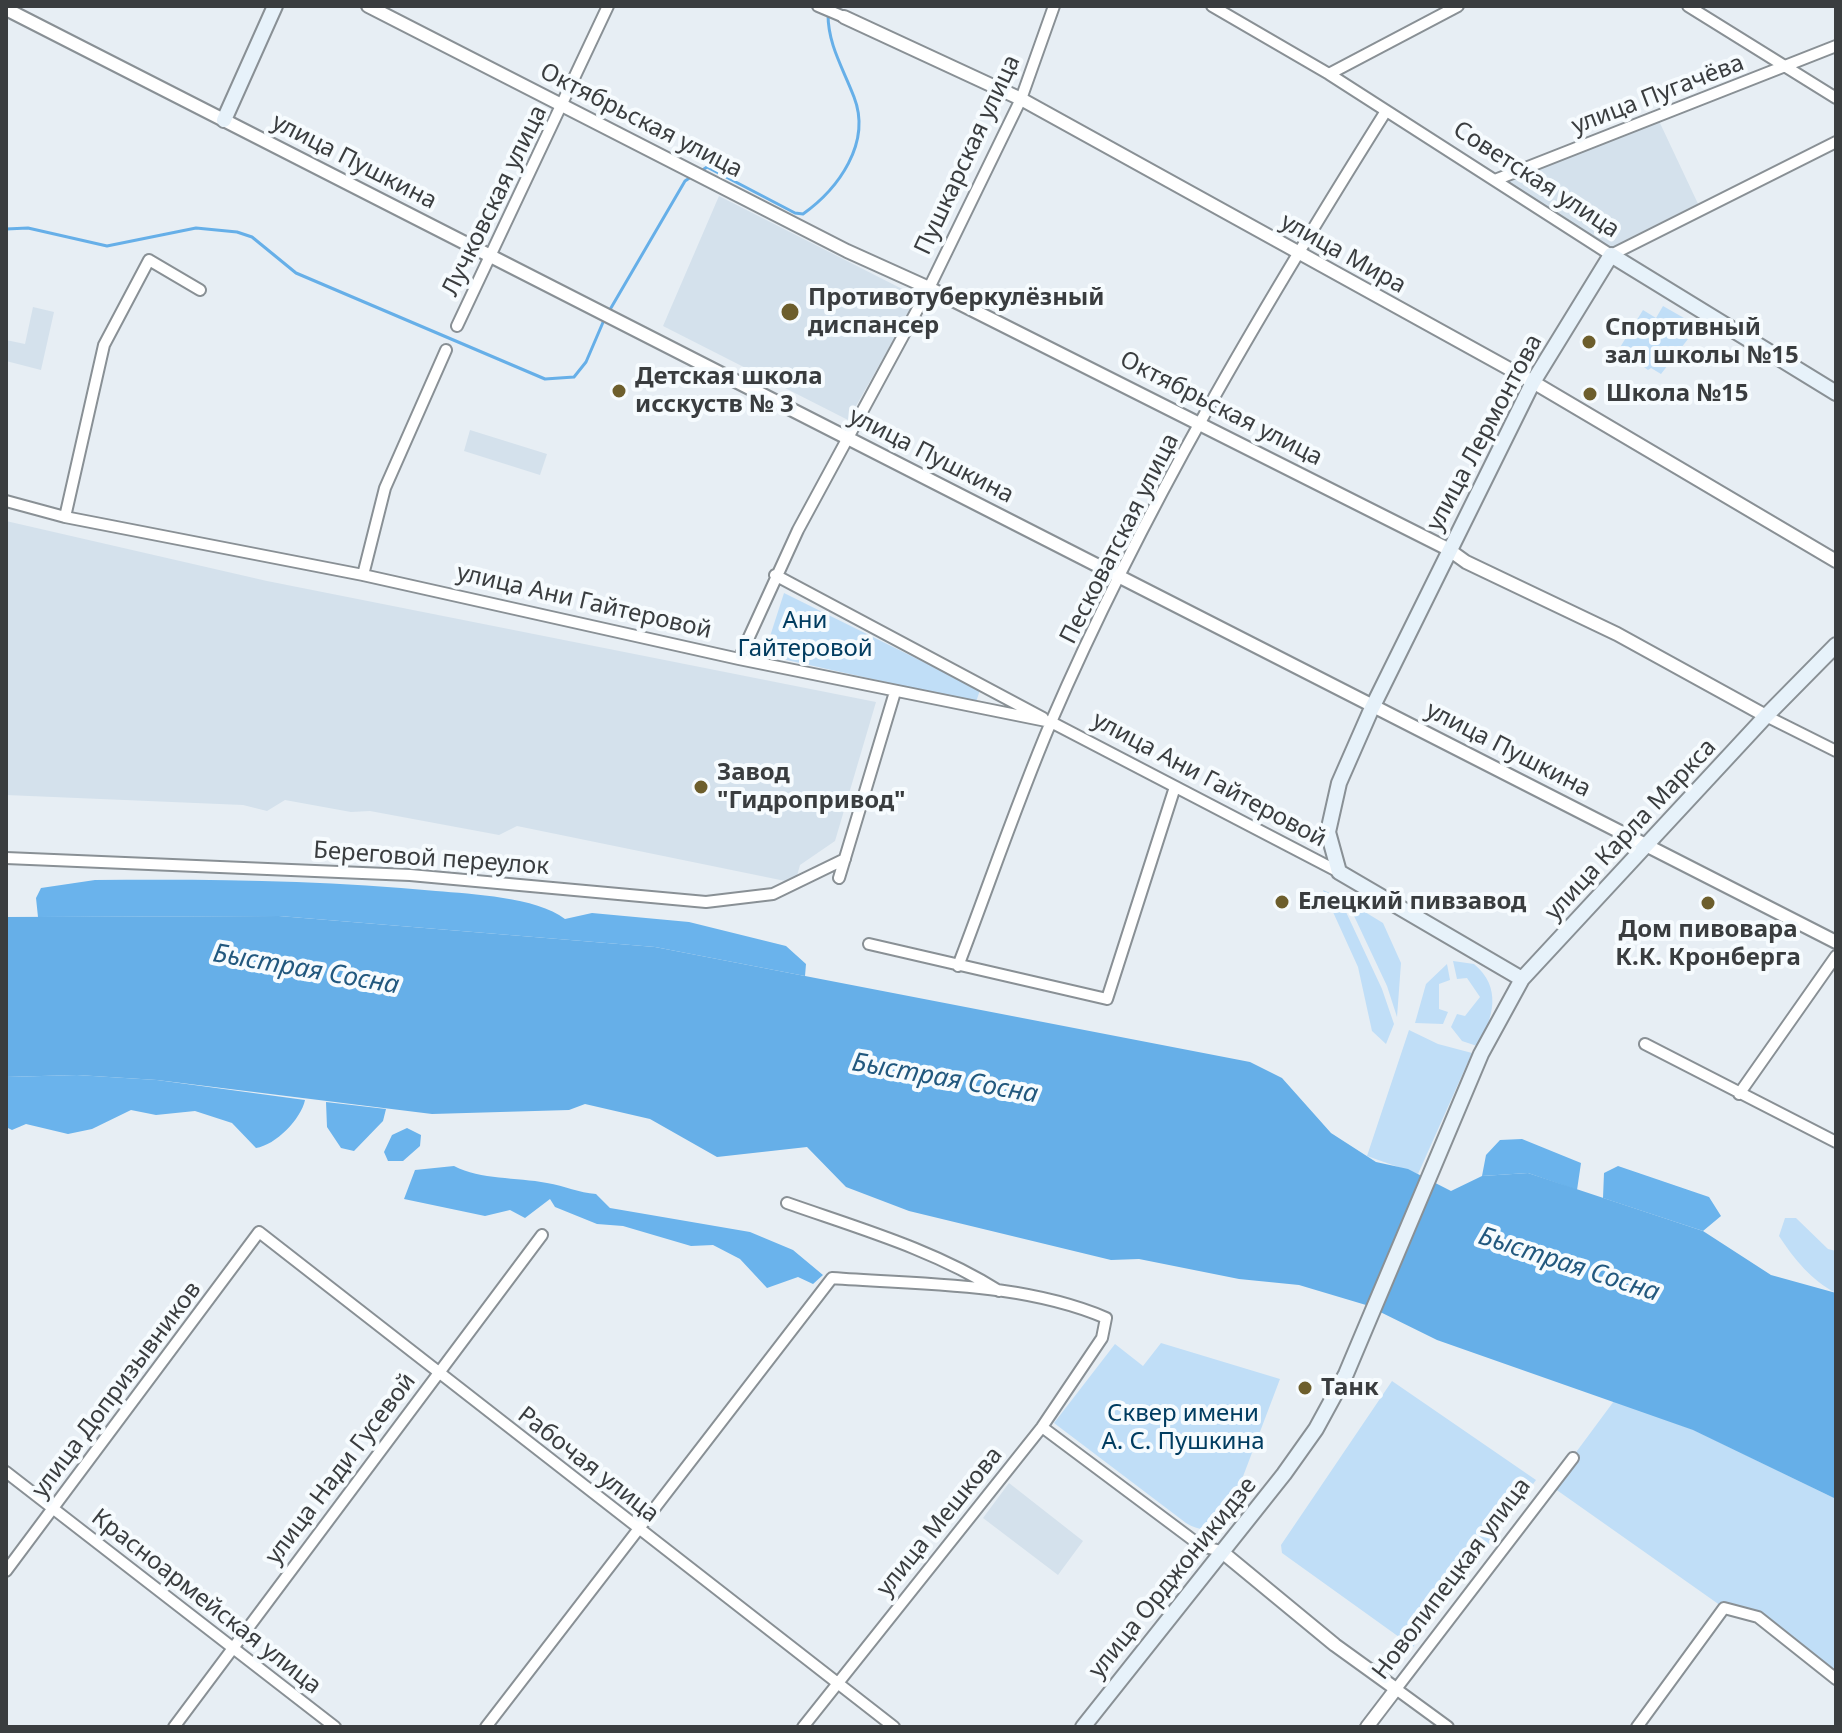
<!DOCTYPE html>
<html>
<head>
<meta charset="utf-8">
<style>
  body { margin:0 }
  #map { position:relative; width:1842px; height:1733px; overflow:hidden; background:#e7eef4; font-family:"Noto Sans",sans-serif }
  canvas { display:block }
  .frame { position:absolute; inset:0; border:8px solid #3a3d3f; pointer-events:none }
</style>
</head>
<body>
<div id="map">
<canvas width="1842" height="1733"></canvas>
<div class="frame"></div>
</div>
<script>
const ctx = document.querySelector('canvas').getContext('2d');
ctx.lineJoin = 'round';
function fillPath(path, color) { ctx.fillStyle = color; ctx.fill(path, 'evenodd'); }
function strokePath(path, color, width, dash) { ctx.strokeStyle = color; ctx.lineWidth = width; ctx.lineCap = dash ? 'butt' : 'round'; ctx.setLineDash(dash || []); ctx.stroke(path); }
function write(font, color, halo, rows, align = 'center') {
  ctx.font = font + ' "Noto Sans",sans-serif'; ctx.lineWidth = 8; ctx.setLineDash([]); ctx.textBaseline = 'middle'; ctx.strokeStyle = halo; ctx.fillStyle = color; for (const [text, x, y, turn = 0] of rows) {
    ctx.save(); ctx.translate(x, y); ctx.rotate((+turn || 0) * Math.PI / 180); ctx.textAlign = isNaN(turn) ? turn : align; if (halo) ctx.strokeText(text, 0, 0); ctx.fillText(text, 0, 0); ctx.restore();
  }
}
fillPath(new Path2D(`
  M1659 121 1700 208 1610 252 1501 181Z
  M719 196 918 297 848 420 663 326Z
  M33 307 54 312 41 370 6 361V340L25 344Z
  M470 430 547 454 540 475 464 451Z
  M6 521 267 581 876 702 835 841 800 865 795 883 517 826 499 835 370 811 351 812 285 800 267 811 243 805 6 795Z
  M1009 1483 1083 1541 1058 1575 983 1518Z`), '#d4e1ec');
fillPath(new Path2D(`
  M1663 306 1698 326 1661 374 1651 368 1648 370 1619 349 1643 310 1656 318Z
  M784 593 980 690 976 702 764 655Z
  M1323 890 1339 897 1382 989 1394 1024 1386 1044 1372 1031 1358 967Z
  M1347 901 1383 923 1401 963 1397 1017 1387 986Z
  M1453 961 1474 964C1502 987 1494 1018 1477 1046L1462 1041 1451 1027 1457 1014 1465 1016 1480 997 1467 978 1457 979Z
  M1447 964 1450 980 1439 984V1009L1448 1012 1443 1024 1415 1023 1426 984Z
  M1409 1030 1438 1044 1472 1053 1418 1174 1367 1156Z
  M1785 1218H1796L1828 1249 1836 1251V1293C1812 1281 1794 1259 1779 1236Z
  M1161 1343 1280 1379 1228 1516C1214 1529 1204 1534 1186 1523L1054 1423 1115 1344 1143 1366Z
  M1392 1381 1536 1480 1413 1647 1282 1553 1281 1545Z
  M1614 1401 1694 1430 1836 1499V1679L1759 1617 1724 1608 1551 1486Z`), '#c0def7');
fillPath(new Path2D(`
  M95 880C209 879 322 880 436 891 472 894 536 897 565 919L592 913 689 922 786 946 806 964 805 976 655 947 279 916 38 917 36 898 41 888Z
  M77 1075 157 1080 305 1100C301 1119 276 1145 256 1148L232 1123 195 1111 156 1115 131 1110 92 1129 68 1134 26 1124 12 1130 6 1127V1077Z
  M326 1102 386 1109 383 1121 354 1151 341 1148 327 1127Z
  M407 1128 421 1135 420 1146 403 1161H388L384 1152 392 1135Z
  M1522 1139 1581 1163 1577 1190 1528 1173 1482 1176 1486 1155 1500 1140Z
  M454 1166C481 1180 516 1177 547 1183 565 1186 579 1193 596 1194L610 1208 750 1232 793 1250 823 1275 813 1284 798 1277 767 1288 740 1259 713 1245 691 1246 623 1226 597 1224 555 1207 550 1199 525 1218 510 1210 485 1216 404 1199 415 1170Z
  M1618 1166 1709 1197 1721 1216 1703 1231 1603 1198 1604 1173Z`), '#6ab3ec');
fillPath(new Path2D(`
  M279 916 655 947 1250 1062 1282 1078 1331 1133 1376 1162 1408 1169 1451 1191 1482 1176 1528 1173 1703 1231 1771 1275 1836 1293V1499L1693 1430 1437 1340 1366 1305 1299 1285 1239 1279 1139 1259 1111 1260 909 1211 846 1187 807 1147 717 1157 650 1119 585 1104 569 1110 432 1114 157 1080 77 1075 6 1077V917Z`), '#66afe8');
strokePath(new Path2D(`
  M701 171 707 167 795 213 803 214C838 189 872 143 854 97 843 68 828 45 828 14
  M6 229 28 228 107 246 196 228 237 232 252 237 296 273 545 379 574 377 586 362 604 320
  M608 313 685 181 691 177`), '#66afe8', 3);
const minor = new Path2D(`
  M818 6 844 17
  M1212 6 1329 74 1611 255 1836 142
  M1688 6 1836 98
  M1329 74 1458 6
  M1495 180 1836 46
  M457 326 608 6
  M6 501 65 517 363 575 739 659 1051 722 1339 872
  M65 517 104 345 149 260 200 290
  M363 575 385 488 446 350
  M775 575 1043 718
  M739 659 798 530 929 288 1021 99 1054 6
  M1766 716 1836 751
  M6 858 410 875 706 902 773 894 845 859
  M839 878 895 692
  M869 944 1107 999 1175 787
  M958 966C989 885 1017 802 1051 722 1143 509 1263 307 1386 111
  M1645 1044 1836 1142
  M1739 1094 1836 956
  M787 1203C858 1228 935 1250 999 1291
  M1042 1427 1201 1546 1221 1551
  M6 1472 335 1727
  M6 1571 259 1232 894 1727
  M174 1727 542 1235
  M486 1727 832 1278C922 1285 1022 1282 1106 1318L1102 1338 1042 1427 803 1727
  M1448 1727 1396 1689 1573 1458
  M1637 1727 1724 1608 1758 1617 1836 1679`);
const tertiary = new Path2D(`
  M368 6 847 251 929 288 1448 549 1466 562 1617 634 1766 716
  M6 9 1836 942
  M844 17 1021 99 1533 382 1836 561
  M1221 1551 1335 1645 1396 1689 1367 1727`);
const secondary = new Path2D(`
  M224 120 275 6
  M1522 979 1339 872 1328 832 1339 783 1371 710 1533 382 1611 255 1836 393
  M1083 1727 1284 1474 1316 1429 1346 1374 1481 1054 1522 979 1766 716 1836 645`);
strokePath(minor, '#899095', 14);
strokePath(tertiary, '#899095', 16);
strokePath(secondary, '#899095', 18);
strokePath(minor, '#fff', 10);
strokePath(tertiary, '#fff', 12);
strokePath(secondary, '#e7f2fa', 14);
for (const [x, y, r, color] of [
  [790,312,10,"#6d5e2c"],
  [1589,342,8,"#6d5e2c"],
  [619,391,8,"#6d5e2c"],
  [1590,394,8,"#6d5e2c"],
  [701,787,8,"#6d5e2c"],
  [1282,902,8,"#6d5e2c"],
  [1708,903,8,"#6d5e2c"],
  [1305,1388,8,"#6d5e2c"]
]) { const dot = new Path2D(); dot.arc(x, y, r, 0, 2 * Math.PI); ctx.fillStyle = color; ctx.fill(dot); strokePath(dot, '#f6fbfe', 3); }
write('24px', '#3a3d3f', '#f6fbfe', [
  ["улица Пугачёва",1658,95,-21],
  ["Октябрьская улица",641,121,27],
  ["Пушкарская улица",968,155,-65],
  ["улица Пушкина",354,162,27],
  ["Советская улица",1536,180,33],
  ["Лучковская улица",495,201,-64],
  ["улица Мира",1343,254,29],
  ["Октябрьская улица",1221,409,27],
  ["улица Лермонтова",1485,433,-62],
  ["улица Пушкина",931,456,27],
  ["Песковатская улица",1120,539,-63],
  ["улица Ани Гайтеровой",584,602,13],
  ["улица Пушкина",1508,750,27],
  ["улица Ани Гайтеровой",1209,780,28],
  ["улица Карла Маркса",1631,830,-47],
  ["Береговой переулок",431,859,4],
  ["улица Допризывников",117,1390,-53],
  ["Рабочая улица",588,1465,38],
  ["улица Нади Гусевой",341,1469,-53],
  ["улица Мешкова",940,1522,-51],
  ["улица Орджоникидзе",1173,1578,-51],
  ["Новолипецкая улица",1452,1579,-53],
  ["Красноармейская улица",206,1602,38]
]);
write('bold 24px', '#3a3d3f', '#f6fbfe', [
  ["Противотуберкулёзный",808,298],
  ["диспансер",808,326],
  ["Спортивный",1605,328],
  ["зал школы №15",1605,356],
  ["Детская школа",635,377],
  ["исскуств № 3",635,405],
  ["Школа №15",1606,394],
  ["Завод",717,773],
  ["\"Гидропривод\"",717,801],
  ["Елецкий пивзавод",1298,902],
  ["Дом пивовара",1708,930,"center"],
  ["К.К. Кронберга",1708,958,"center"],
  ["Танк",1321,1388]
], 'left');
write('24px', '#003c60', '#f6fbfe', [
  ["Ани",805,621],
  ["Гайтеровой",805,649],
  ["Сквер имени",1183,1414],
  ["А. С. Пушкина",1183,1442]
]);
write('italic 26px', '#22587e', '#f6fbfe', [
  ["Быстрая Сосна",306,970,10],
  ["Быстрая Сосна",945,1079,10],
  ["Быстрая Сосна",1569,1265,18]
]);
</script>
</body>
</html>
